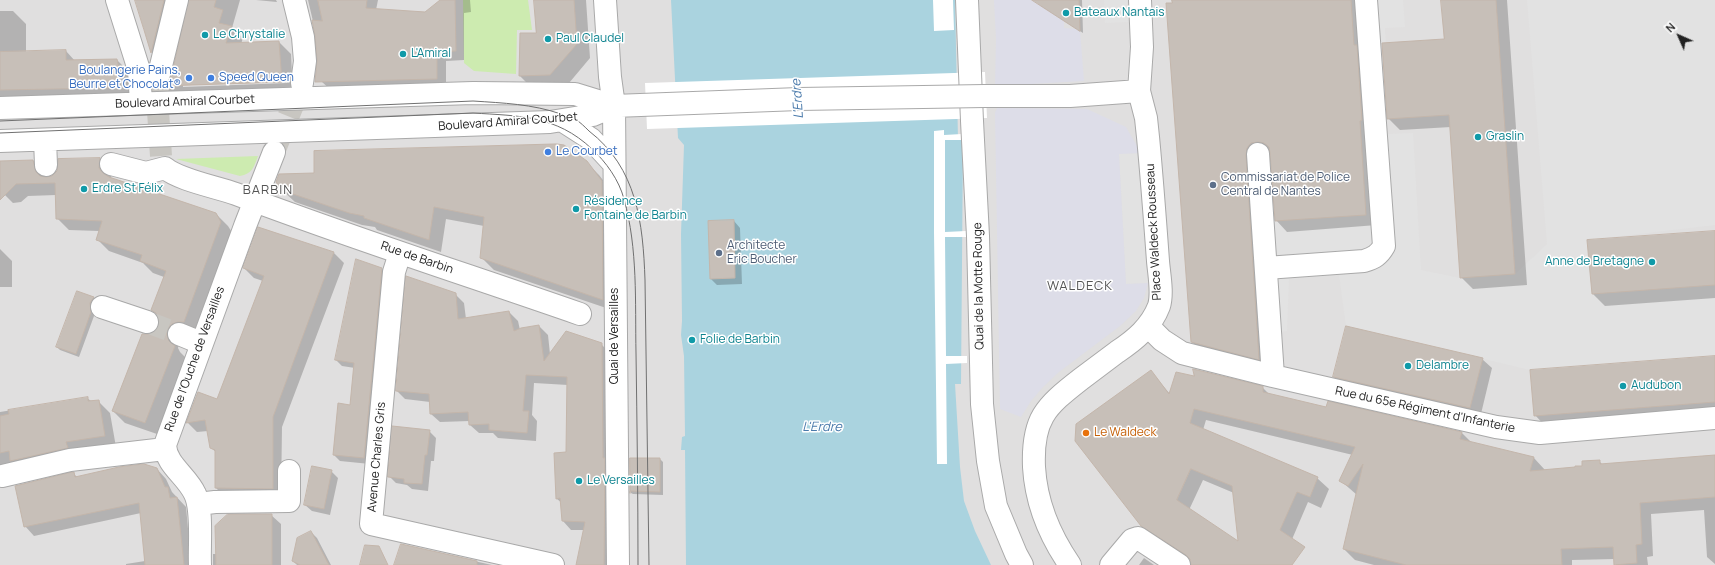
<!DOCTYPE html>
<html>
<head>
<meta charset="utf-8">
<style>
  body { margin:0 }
  #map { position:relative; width:1715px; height:565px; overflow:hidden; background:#f2efe9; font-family:Manrope,sans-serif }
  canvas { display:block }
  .north { position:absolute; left:1659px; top:16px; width:40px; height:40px; -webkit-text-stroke:3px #fff; paint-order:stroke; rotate:315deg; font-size:11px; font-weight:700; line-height:16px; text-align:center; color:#222 }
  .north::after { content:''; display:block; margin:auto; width:14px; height:18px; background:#222; clip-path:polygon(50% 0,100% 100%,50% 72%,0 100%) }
</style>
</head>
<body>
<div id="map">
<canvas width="1715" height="565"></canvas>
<div class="north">N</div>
</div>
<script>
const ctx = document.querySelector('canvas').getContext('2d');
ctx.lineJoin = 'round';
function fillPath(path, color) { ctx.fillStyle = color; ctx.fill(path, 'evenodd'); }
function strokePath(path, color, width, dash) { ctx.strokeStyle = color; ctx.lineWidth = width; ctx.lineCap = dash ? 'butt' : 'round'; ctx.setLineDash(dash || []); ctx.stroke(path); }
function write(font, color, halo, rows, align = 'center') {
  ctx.font = font + ' Manrope,sans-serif'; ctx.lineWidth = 3; ctx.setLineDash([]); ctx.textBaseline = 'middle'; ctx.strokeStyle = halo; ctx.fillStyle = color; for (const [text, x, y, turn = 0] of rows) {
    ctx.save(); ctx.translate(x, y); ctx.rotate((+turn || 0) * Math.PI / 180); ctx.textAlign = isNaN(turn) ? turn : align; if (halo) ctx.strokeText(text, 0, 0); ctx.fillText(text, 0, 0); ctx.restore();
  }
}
fillPath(new Path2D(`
  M0 0H1715V565H0Z`), '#e0dfdf');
fillPath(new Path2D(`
  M463 0H528L532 30H517L516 74 474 71 464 63Z
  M258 156C254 167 252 174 240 176L176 159Z`), '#cdebb0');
fillPath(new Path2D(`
  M1104 0H1127L1128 22 1105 23Z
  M1351 0H1403L1405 27 1385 28 1386 43H1381L1388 134 1413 133 1421 270 1460 278 1515 274 1547 244 1527 0H1715V225L1587 240 1715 285V356L1530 370 1346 326 1339 275 1289 279 1287 331 1258 334 1250 222 1366 214Z
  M1141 153 1148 283 1126 284 1119 154Z`), '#e2e2e2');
fillPath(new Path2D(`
  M994 0H1037V3L1064 21V28L1077 29 1080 31 1084 81 995 86 996 39Z
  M997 108 1087 109 1126 127 1141 153 1119 154 1126 284 1148 283 1144 298 1136 311 1120 326 1059 372 1043 387 1031 401 1021 417 1000 409 995 113Z`), '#dddde8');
fillPath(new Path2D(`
  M671 0H955L958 139 963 140 961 384H955L960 467 964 501 975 531 991 565H686L685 450H681L682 437 685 436 684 356 681 335 682 321 681 234 684 145 678 138Z`), '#aad3df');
fillPath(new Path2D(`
  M933 0H953L954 30 934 31Z
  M985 72 987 118 647 129 645 83Z
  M944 130V135L962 134 963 140H945V232L966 231V237H945L946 356H967V363L946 364 947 464H937L934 232V131Z`), '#fff');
fillPath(new Path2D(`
  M136 0H165L168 11 157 57 152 52Z
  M191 0H240L232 28 243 38 241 44 279 42 291 54 293 94 174 97 163 86 168 84 172 77ZM287 81V83L183 87V85Z
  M256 0H276L277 2Z
  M308 0H378L376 10 426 13 442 0H470L471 12 464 13V60L446 61V88L332 91 322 82 316 34Z
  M535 0H586L590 58 564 89 534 90 520 76 537 34Z
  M1038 0H1082L1083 33 1041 6 1038 3Z
  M1173 0H1361L1377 225 1287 232 1276 220 1271 153 1268 152 1270 370 1203 353 1192 342Z
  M1442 0H1507L1527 285 1473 289 1461 277 1451 127 1400 130 1388 118 1445 40Z
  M0 11H13L26 24V52L66 51 75 61 117 60 130 73 132 93 0 104Z
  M100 159 112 171 111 178 216 214 228 226 233 234 195 334 179 342 178 348 180 352 186 358 157 434 125 423 113 411 150 335 156 332 160 327 159 317 152 310 164 277 153 273 143 263 109 251 97 239 99 231 69 230 57 218 56 195 28 196 21 202 13 203 0 190V162L33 161 45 173 46 179 53 177 58 172 59 160Z
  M586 162 599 175 614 194 615 311 494 270 481 257 484 226 446 219 441 252 377 230 375 227 362 225 295 202 282 190Z
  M734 221 740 228 742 284 717 285 711 279Z
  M259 228 334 253 344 263 282 427 281 498H226L216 488V452L211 448 208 431 197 432 188 423 218 400 263 281 254 278 244 268Z
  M1715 232V298L1605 306 1593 294Z
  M0 249 12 261V287H0Z
  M382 269 388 275 370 464 340 461 334 455 351 406 355 368 342 366 336 360Z
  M77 292 94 298 97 301 93 307 94 316 79 357 60 350 57 347Z
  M455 294 464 303 466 319 509 312 518 321 520 330 539 326 548 335 550 354 601 344 610 353 613 565H577L585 530H571L563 521 562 503 557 499 567 453 568 385 534 383 532 415 537 421 536 441 498 438 493 433H479L470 425V421L440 422 431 414 430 402 405 399 397 391Z
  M1715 357V414L1547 428 1535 415Z
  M1482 359 1492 368 1480 418 1344 386 1335 377Z
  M1151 372 1170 394 1195 377 1262 387 1270 395 1327 409 1328 403 1462 433 1472 443 1534 458 1545 470V471L1583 467 1599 461 1603 465 1715 456V564L1707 557 1704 510 1651 514 1653 556 1647 557 1648 565H1616L1615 559 1572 560V565H1374L1355 560 1344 549 1357 495 1341 481 1353 455 1206 420 1203 430 1317 478 1329 489 1321 508 1308 502 1290 544 1274 565H1192V561L1154 537 1142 526ZM1203 480 1234 493 1239 543 1189 510Z
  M87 398 91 401H98L110 413 116 447 0 474V412Z
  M429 431 436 438 434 461H431L428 491 412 489 407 485 396 483 389 476Z
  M631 459H660L663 462V495L633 494 631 493Z
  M157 469 166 479 172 492 186 507 191 561 195 565H126V564L145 561 141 513 34 536 25 526 73 473 77 477Z
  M331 471 338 478 330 515 312 511 305 505Z
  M271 515 281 524V565H213V554H217Z
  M311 532 317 538 331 565H297L293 561Z
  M402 545 492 565H397Z
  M1144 558 1154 565H1139Z`), '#0003');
const building = new Path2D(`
  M135 0H164L151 53 144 30Z
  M189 0H216L214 7 223 10 219 23 232 26 226 43 279 41 282 82 161 86 168 83 171 77Z
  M318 0H367L366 8 425 12 440 0H455L456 51 437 52V79L315 82 317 60 315 36 312 20 322 21Z
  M534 0H574L577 44 550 75 519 76 520 33H536Z
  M1032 0H1079L1080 31Z
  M1172 0H1351L1354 45H1357L1362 120 1360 121 1366 215 1275 221 1270 153 1269 147 1264 143 1258 142 1251 143 1247 148 1246 155 1259 360 1191 342 1166 3H1172Z
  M1441 0H1496L1515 274 1460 278 1449 115 1387 119 1382 43 1444 39Z
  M66 50V60L117 59 120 74 119 80 114 86 107 88 0 90V52Z
  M557 144 564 145 587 161 602 181 603 300 480 258 484 217 434 207 429 240 364 218V216L349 213 281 190 276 182 279 174 314 173V151Z
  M100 158 99 168 103 173 109 177 216 213 221 222 184 322H178L172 324 167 330V335L169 341 175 346 145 423 112 411 142 334H150L156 331 159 326V319L156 313 151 310 166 271 140 261 142 255 96 240 102 221 56 219 55 183 16 184 0 200V161L33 160 36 172 40 176 46 177 52 176 57 171 58 159Z
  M734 220 735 278 710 279 708 221Z
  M258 227 334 252 273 417V489L215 488V450L210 448 205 420 186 423 198 392 217 399 264 276 243 268Z
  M1715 231V285L1592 294 1587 240Z
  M356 259 382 268 364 458 333 455 338 403 350 405 354 363 335 360Z
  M406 276 456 293 458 319 509 311 514 331 521 328 539 325 544 361 566 331 602 343 603 458H605L604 565H576L585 522 562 521 560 498 556 499 554 453 566 452 567 377 526 375 523 411H529L527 433 489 430V424L469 425 468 412 430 414 429 394 396 391Z
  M77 291 94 297 90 303 91 312 76 354 56 347Z
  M1346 326 1483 358 1470 408 1333 377Z
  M1715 356V402L1534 416 1530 370Z
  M1193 369 1263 386V392L1326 407 1328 401 1462 432 1460 439 1534 457 1530 471 1575 467V466H1582V461L1600 460V464L1715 455V497L1640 503 1642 544 1636 545 1637 563 1614 565 1613 547 1561 549 1562 565H1406L1343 549 1363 464 1348 486 1339 481 1355 447 1194 409 1190 423 1318 477 1310 497 1297 492 1280 530 1305 547 1292 565H1191L1190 559 1186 555 1141 526 1075 441 1076 424 1151 370 1169 394 1176 372 1194 376ZM1191 469 1232 486 1238 541 1177 500Z
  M88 397V401L99 400 105 436 66 442 68 448 10 461 9 451 0 453V416L9 414 8 410Z
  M392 426 430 430 427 455H425L422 484 404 483V479L388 477Z
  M630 458H660V492L630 491V493Z
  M144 464 157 468 165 487H168L170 498 177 497 184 565H145L139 503 24 527 15 486 72 472H74L75 477 119 467Z
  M312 466 332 470 324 509 304 505Z
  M228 514H272V565H216L215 526Z
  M311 531 329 565H300L292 561 297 538Z
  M401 544 477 561V565H394Z
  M365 545 379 546 388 565H360Z`);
fillPath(building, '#c7bfb8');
strokePath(building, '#c4b6ab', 1);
strokePath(new Path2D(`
  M159 74 157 96 161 156
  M276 147 302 83
  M147 322 179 334`), '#c8c6c1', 22, [22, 11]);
const minor = new Path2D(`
  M117 0 139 70 141 103
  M294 0 303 37 305 61 302 83
  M605 0 610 77 614 106 618 565
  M967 0 972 121 978 236 982 404 988 461 996 506 1016 554 1022 565
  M159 74 177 0
  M985 96H1070L1139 91
  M0 108 473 93 575 94 614 106
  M563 121 591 139 614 164
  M45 140 46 165
  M0 141 550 122 593 115 614 106 799 99
  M1258 154 1273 376
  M111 164 146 173 165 168C179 180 217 187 236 194 349 237 465 274 580 314
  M400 253 394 272 371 524 553 565
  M1266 268 1364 261C1374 258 1379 255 1384 246L1366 0
  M102 307 147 322
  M1148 326 1162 340 1182 353 1273 376 1496 427 1540 433 1715 418
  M179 334 201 343
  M2 476 70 460 165 449
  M198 504 215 502 289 501V471
  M200 565C199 546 203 510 195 494 187 476 166 465 165 445L245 226 274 152
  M1070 565C1050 536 1036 502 1034 467 1032 419 1045 407 1081 379 1093 370 1105 361 1117 352 1135 340 1151 327 1159 306 1163 293 1159 274 1158 261 1155 220 1152 179 1148 137L1146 118 1139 91 1142 47 1140 0
  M1111 565 1132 540 1138 538 1179 565`);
strokePath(minor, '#a9a9a9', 24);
strokePath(minor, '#fff', 22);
strokePath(new Path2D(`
  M0 121 473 101C503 103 532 104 561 114 565 116 571 117 575 119 580 122 585 127 589 131 637 168 643 223 645 280L649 565
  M0 133 473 113C519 116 556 115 592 149 606 162 619 180 624 199 638 249 635 302 636 353 637 424 638 494 638 565`), '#707070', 1);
const minorBridge = new Path2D(`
  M799 99 985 96`);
strokePath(minorBridge, '#a9a9a9', 24, []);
strokePath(minorBridge, '#fff', 22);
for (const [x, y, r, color] of [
  [1066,13,4,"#0f9aa8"],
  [205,35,4,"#0f9aa8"],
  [548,39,4,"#0f9aa8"],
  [403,54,4,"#0f9aa8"],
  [189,78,4,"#3f7fe0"],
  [211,78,4,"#3f7fe0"],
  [1478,137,4,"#0f9aa8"],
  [548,152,4,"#3f7fe0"],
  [1213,185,4,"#5c6f8a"],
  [84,189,4,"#0f9aa8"],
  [576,209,4,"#0f9aa8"],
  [719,253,4,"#5c6f8a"],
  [1652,262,4,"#0f9aa8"],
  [692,340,4,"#0f9aa8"],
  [1408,366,4,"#0f9aa8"],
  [1623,386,4,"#0f9aa8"],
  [1086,433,4,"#e8710a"],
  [579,481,4,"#0f9aa8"]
]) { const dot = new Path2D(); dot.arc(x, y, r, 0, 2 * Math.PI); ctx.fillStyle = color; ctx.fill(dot); strokePath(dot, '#fff', 1.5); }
write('12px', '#0d838f', '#fff', [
  ["Bateaux Nantais",1074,13],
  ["Le Chrystalie",213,35],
  ["Paul Claudel",556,39],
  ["L'Amiral",411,54],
  ["Graslin",1486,137],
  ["Erdre St Félix",92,189],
  ["Résidence",584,202],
  ["Fontaine de Barbin",584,216],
  ["Anne de Bretagne",1644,262,"right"],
  ["Folie de Barbin",700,340],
  ["Delambre",1416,366],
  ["Audubon",1631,386],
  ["Le Versailles",587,481]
], 'left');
write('12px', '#366cbe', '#fff', [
  ["Boulangerie Pains,",181,71,"right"],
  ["Beurre et Chocolat®",181,85,"right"],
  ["Speed Queen",219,78],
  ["Le Courbet",556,152]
], 'left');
write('12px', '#222', '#fff', [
  ["Boulevard Amiral Courbet",185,102,-2],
  ["Boulevard Amiral Courbet",508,122,-4],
  ["Place Waldeck Rousseau",1154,232,-93],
  ["Rue de Barbin",417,258,19],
  ["Quai de la Motte Rouge",979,286,-91],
  ["Quai de Versailles",615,336,-90],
  ["Rue de l'Ouche de Versailles",195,359,-70],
  ["Rue du 65e Régiment d'Infanterie",1425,410,12],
  ["Avenue Charles Gris",377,457,-85]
]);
write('12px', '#4e5e75', '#fff', [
  ["Commissariat de Police",1221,178],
  ["Central de Nantes",1221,192],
  ["Architecte",727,246],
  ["Eric Boucher",727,260]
], 'left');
write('12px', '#c56008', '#fff', [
  ["Le Waldeck",1094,433]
], 'left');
write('italic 13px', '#4a7aab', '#fff', [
  ["L'Erdre",798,99,-94],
  ["L'Erdre",822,427]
]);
ctx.letterSpacing = '1px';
write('13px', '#555', '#fff', [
  ["BARBIN",268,190],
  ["WALDECK",1080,286]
]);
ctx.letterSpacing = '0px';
</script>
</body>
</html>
